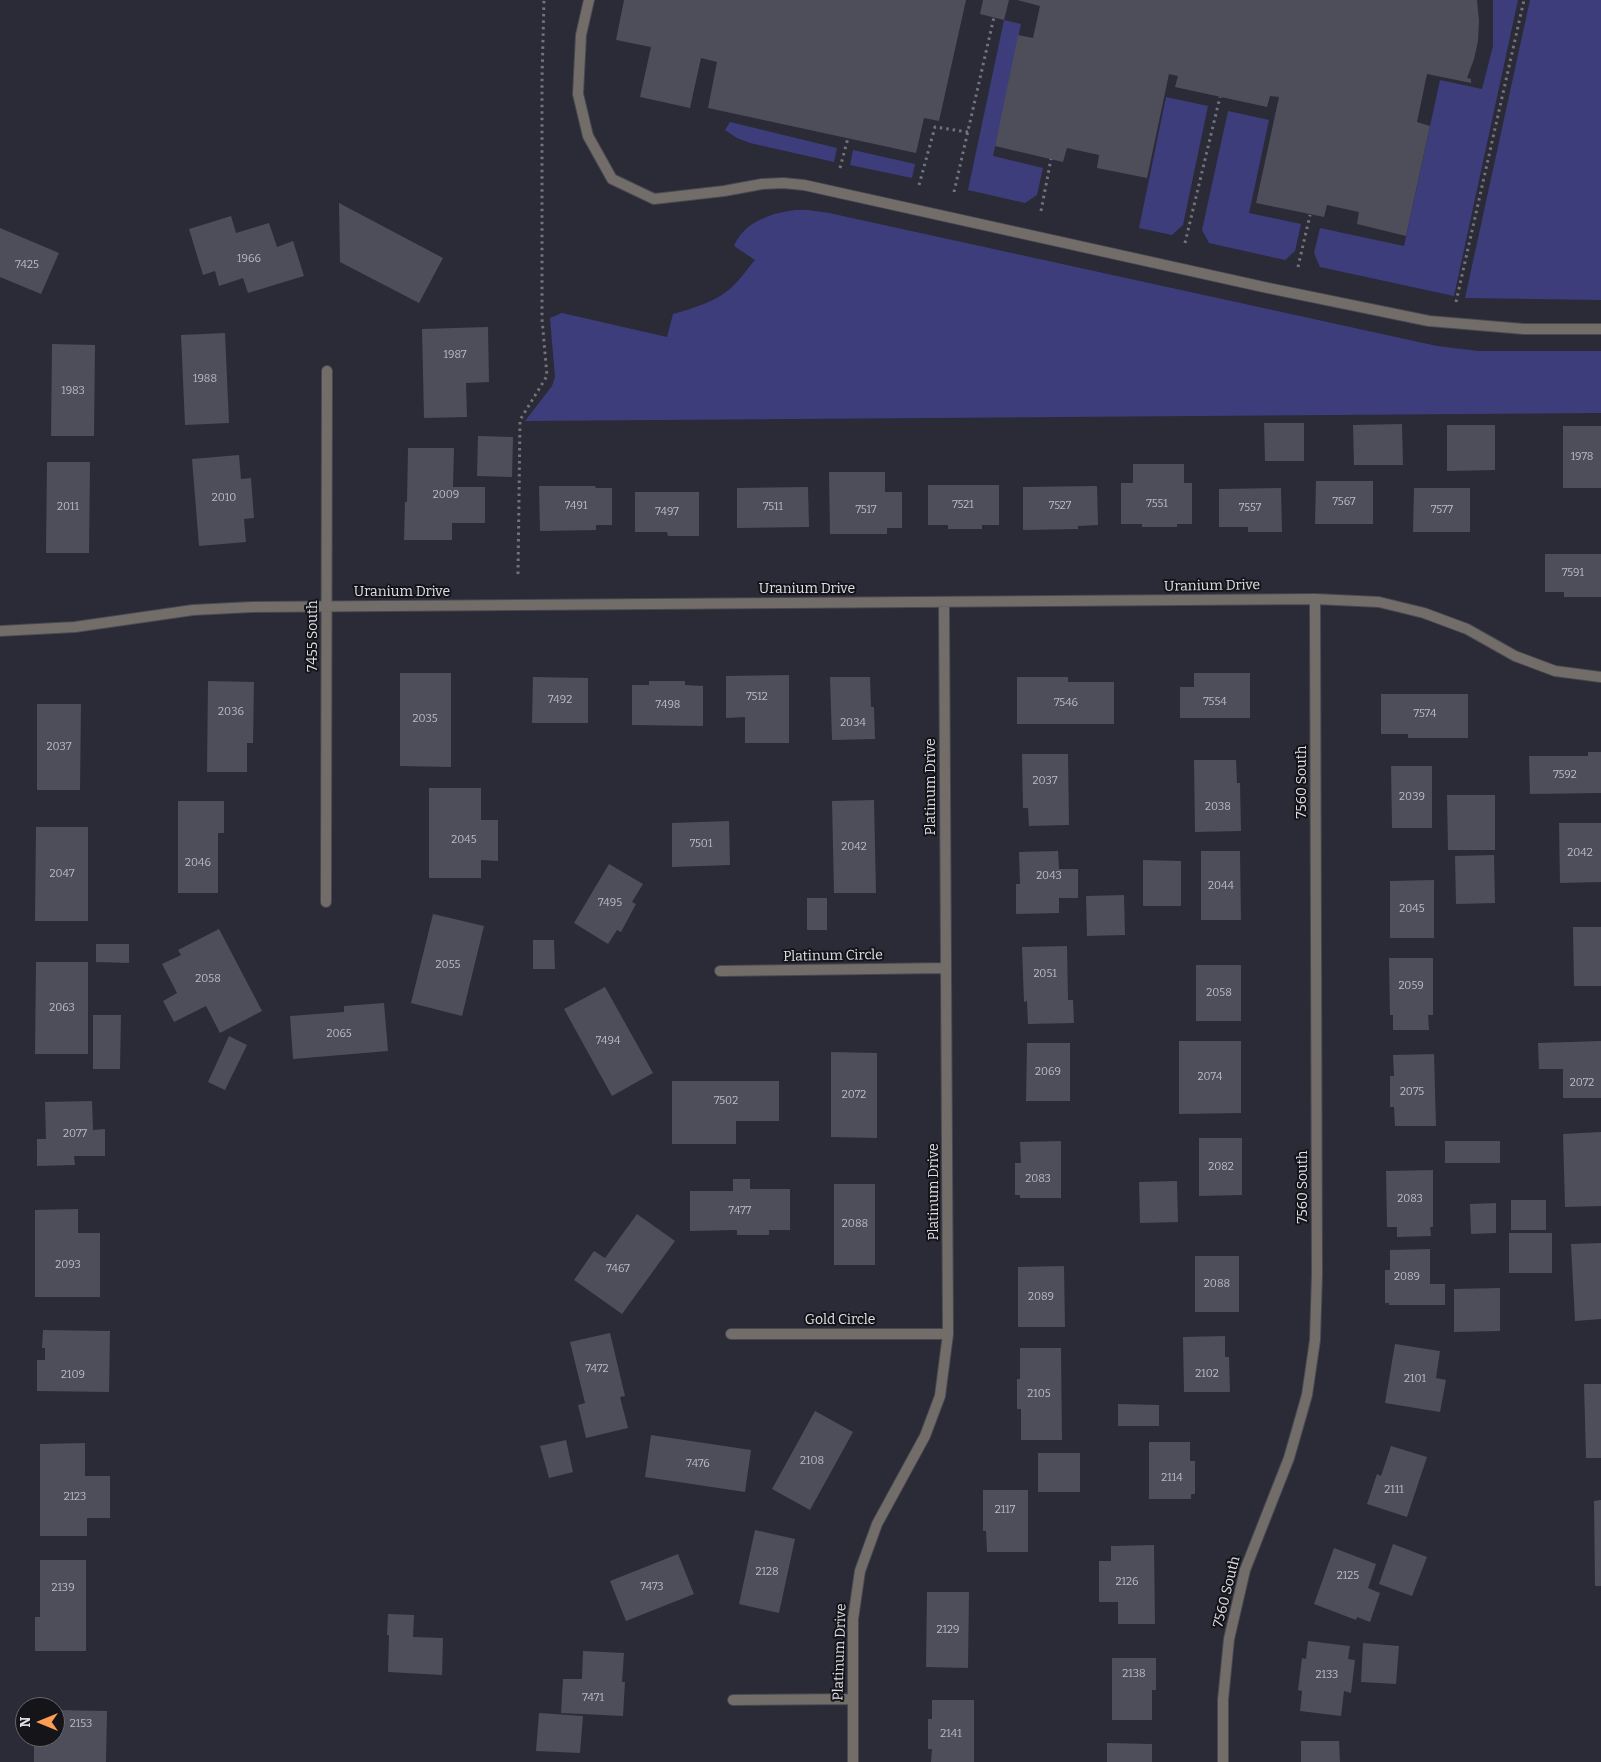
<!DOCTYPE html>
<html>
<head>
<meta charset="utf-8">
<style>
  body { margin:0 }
  #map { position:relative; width:1601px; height:1762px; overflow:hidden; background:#2a2b36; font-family:Bitter,serif }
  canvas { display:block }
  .north { position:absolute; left:15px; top:1697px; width:50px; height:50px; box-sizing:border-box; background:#141419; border:1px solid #65666b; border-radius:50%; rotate:270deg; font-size:14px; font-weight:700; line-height:20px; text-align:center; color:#dfe0e7 }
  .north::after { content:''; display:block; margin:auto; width:18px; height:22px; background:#fb9e52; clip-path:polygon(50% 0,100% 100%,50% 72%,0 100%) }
</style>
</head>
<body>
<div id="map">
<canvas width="1601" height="1762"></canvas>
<div class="north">N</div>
</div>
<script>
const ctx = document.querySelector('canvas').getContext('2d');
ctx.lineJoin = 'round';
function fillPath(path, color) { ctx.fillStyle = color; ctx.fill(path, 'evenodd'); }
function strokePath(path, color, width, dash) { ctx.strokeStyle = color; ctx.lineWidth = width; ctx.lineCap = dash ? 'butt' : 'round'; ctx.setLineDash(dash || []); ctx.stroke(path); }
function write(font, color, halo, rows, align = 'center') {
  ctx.font = font + ' Bitter,serif'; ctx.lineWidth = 4; ctx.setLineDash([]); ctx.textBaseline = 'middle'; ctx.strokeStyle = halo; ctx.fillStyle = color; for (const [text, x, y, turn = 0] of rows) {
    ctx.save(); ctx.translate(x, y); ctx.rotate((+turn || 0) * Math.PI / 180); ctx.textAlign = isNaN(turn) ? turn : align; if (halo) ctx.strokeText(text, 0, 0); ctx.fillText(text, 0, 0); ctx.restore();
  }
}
fillPath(new Path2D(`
  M1493 0H1518L1454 296 1320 267 1314 253 1320 228 1404 246 1440 80 1482 89 1493 46Z
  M1530 0H1601V300L1465 298Z
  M1004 20 1021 24 993 156 1043 168 1037 195 1025 203 968 190Z
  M1166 97 1208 106 1183 225 1172 235 1139 228Z
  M1228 111 1269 120 1249 213 1301 224 1295 251 1285 260 1209 243 1202 230Z
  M730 122 837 148 834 162 750 143 737 138 725 130Z
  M853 150 915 164 912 178 850 165Z
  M795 210H808L829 213 1437 346 1478 351H1601V413L525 421 552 386 555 377 550 318 562 313 667 337 673 314C694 308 715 302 731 288 740 280 747 269 755 260L734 246C744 222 771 213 795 210Z`), '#3e3d7b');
fillPath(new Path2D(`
  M624 0H966L939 121 924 118 916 153 708 108 717 62 701 58 690 108 640 97 651 47 616 40Z
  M983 0H1009L1004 20 980 14Z
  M1017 0H1477L1479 21 1478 41 1474 59 1467 78 1471 79V83L1427 74 1417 122 1430 126 1406 236 1357 224 1359 212 1327 205 1324 217 1256 203 1279 97 1270 96 1267 107 1175 87 1178 76 1169 74 1147 178 1097 168 1099 155 1067 148 1063 162 995 146 1018 35 1033 38 1040 6Z
  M339 203 443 258 419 303 340 262Z
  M231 216 236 233 269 223 277 247 293 241 304 276 248 293 243 278 219 286 215 271 203 275 189 229Z
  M0 228 59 253 41 294 0 277Z
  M488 327 489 382 466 383 467 417 424 418 422 329Z
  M225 333 229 423 185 425 181 335Z
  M52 344 95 345 94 436H51Z
  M1264 423H1304V461H1265Z
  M1402 424 1403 465H1354L1353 425Z
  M1447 425H1495V470L1447 471Z
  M1563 426H1601V488H1563Z
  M478 436 513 437 512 477 477 476Z
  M408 448H454L453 487H485V523H452V540H404L405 502H407Z
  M239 455 241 479 251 478 254 518 244 519 246 542 199 546 192 459Z
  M47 462H90L89 553H46Z
  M1133 464H1184V483H1192V524H1177V527H1142V524H1121V483H1133Z
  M829 472H885V492H902V528H887V534H830Z
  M1316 481H1373V524H1315Z
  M928 485H999V525H982V529H948V525H928Z
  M539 486H595L596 488H612V525H596V530L540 531Z
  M1097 486 1098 525 1078 526V529L1023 530V487Z
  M808 487 809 527 737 528V488Z
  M1281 488 1282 532H1248V527H1219V489Z
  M1414 488H1470V532H1413Z
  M635 492H699V536H668L667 532H635Z
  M1545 554H1601V597H1564V592H1545Z
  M400 673H451V767L400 766Z
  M1194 673H1250V718H1180V687H1194Z
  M789 675V743H745V717L726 718V676Z
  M533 677 588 678V723H532Z
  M830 677H870L871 707H874L875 739 832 740Z
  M1017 677H1068V682H1114V724H1017Z
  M208 681 254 682 253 743H247V772H207Z
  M649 681H685V685L703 686V726L632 725V685H649Z
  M1381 694H1468V738H1408V734H1381Z
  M37 704H81L80 790H37Z
  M1588 752H1601V793L1530 794 1529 756H1588Z
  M1022 754H1068L1069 825 1029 826 1028 808H1023Z
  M1194 760H1236L1237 783H1240L1241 831 1195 832Z
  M1391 766H1432V828H1392Z
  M429 788H481V820H498V861L481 860V878H429Z
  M1447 795H1495V850H1448Z
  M874 800 876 893H834L832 801Z
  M178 801H224V833H218V893H178Z
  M729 821 730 865 672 867V823Z
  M1559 823H1601V882L1560 883Z
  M36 827H88V921H35Z
  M1058 851 1059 869H1078V898H1059V913L1016 914V884H1020L1019 852Z
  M1201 851H1240L1241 920H1201Z
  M1494 855 1495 903 1456 904 1455 856Z
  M1143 860 1181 861V906H1143Z
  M609 864 643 884 632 902 636 904 621 932 617 930 608 944 574 923Z
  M1434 880V938H1390V881Z
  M1124 895 1125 935 1087 936 1086 896Z
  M807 898H827V930H807Z
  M433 914 484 926 462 1016 411 1003Z
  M1573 927H1601V986H1574Z
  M219 929 262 1011 220 1033 206 1006 174 1022 163 1001 177 993 162 964 181 955 178 950Z
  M533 940H554L555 969H533Z
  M96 944H129V963L96 962Z
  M1067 946 1068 1000H1073L1074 1023 1028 1024 1027 1001 1024 1002 1022 947Z
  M1389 958H1433V1015H1428L1429 1030H1393V1015H1390Z
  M36 962H88V1054H35Z
  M1196 965H1241V1021H1196Z
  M605 987 653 1073 612 1096 564 1009Z
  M384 1003 388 1051 293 1059 290 1016 344 1012V1006Z
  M93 1015H121L120 1069H93Z
  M229 1036 247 1045 225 1090 208 1082Z
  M1179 1041H1241V1113L1179 1114Z
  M1601 1041V1098H1563V1069H1539L1538 1043Z
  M1027 1043H1070V1101H1026Z
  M831 1052 877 1053V1138L831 1137Z
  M1434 1054 1436 1126H1395L1394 1107H1390V1076H1394L1393 1055Z
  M672 1081H779V1121H736V1144H672Z
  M92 1101 93 1130 105 1129V1156H74L75 1165 37 1166V1139H46L45 1102Z
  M1601 1132V1206L1565 1207 1563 1134Z
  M1199 1138H1242V1195L1199 1196Z
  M1061 1141V1198H1020V1195H1015V1163H1021L1020 1142Z
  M1445 1141H1500V1163H1445Z
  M1433 1170V1227H1430L1431 1236 1397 1237V1227H1387L1386 1171Z
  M733 1179H750V1189H790V1230H769V1235H737V1230L690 1231V1191H733Z
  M1177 1181 1178 1222 1140 1223 1139 1182Z
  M834 1184H875V1265H834Z
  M1511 1200H1546V1230H1511Z
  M1496 1203V1233L1471 1234 1470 1204Z
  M78 1209V1233H100V1297H35V1210Z
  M637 1214 675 1241 622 1314 574 1280 594 1251 605 1258Z
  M1509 1233H1552V1273H1509Z
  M1601 1243V1319L1575 1321 1571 1244Z
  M1430 1249V1284H1445V1305H1389V1303H1385V1270H1390V1250Z
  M1195 1256H1239V1312H1195Z
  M1064 1266 1065 1327H1018V1267Z
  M1500 1288V1331L1454 1332V1289Z
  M43 1330 110 1331 109 1392 37 1391V1360H45V1348H42Z
  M610 1333 625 1396 620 1397 628 1428 586 1438 578 1405 585 1403 570 1342Z
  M1225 1336V1357H1229L1230 1392H1184L1183 1337Z
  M1395 1344 1440 1351 1436 1378 1446 1380 1440 1412 1385 1403Z
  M1020 1348H1061L1062 1440H1021V1409H1017V1379H1020Z
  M1584 1384H1601V1458H1586Z
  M1118 1404 1159 1405V1426H1118Z
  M815 1411 853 1432 810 1510 772 1489Z
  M651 1435 751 1450 745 1492 645 1477Z
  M566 1440 573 1472 549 1478 540 1446Z
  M1149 1442H1190V1461H1195V1494H1191V1499H1149Z
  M85 1443V1476H110V1518H87V1536H40V1444Z
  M1391 1446 1427 1457 1407 1517 1367 1504 1377 1474 1381 1476Z
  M1038 1453H1080V1492H1038Z
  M983 1490H1028V1552H987L986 1531H983Z
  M1601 1500V1586H1595L1594 1501Z
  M755 1530 795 1539 779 1613 739 1604Z
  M1393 1544 1427 1557 1412 1596 1379 1584Z
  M1154 1545 1155 1624H1118V1602H1099V1561H1111V1546Z
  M1334 1548 1376 1564 1368 1588 1380 1593 1370 1622 1357 1617 1356 1620 1314 1604Z
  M678 1554 694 1594 626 1621 610 1581Z
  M40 1560H86V1651H35V1617H40Z
  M927 1592H969L968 1668 926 1667Z
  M388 1614 414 1615 413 1637 443 1638 442 1675 388 1672 389 1635H387Z
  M1308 1641 1350 1646 1348 1659 1355 1660 1351 1693 1344 1691 1341 1716 1300 1711 1302 1691 1298 1690 1302 1658 1306 1659Z
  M1363 1643 1399 1646 1396 1684 1361 1682Z
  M583 1651 624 1653 622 1682H625L623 1716 561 1713 563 1679H582Z
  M1112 1658H1156V1690H1152V1720H1112Z
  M932 1700H974V1762H931L932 1749H928V1719H932Z
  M55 1710 107 1711 106 1762H34V1737H55Z
  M539 1713 583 1716 580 1753 536 1751Z
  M1301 1741H1339L1340 1762H1301Z
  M1107 1743 1152 1744V1762H1107Z`), '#4d4e5a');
const service = new Path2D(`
  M589 0 581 35 578 94 588 136 612 179 654 199 724 191 762 184 783 183 804 185 1268 288 1429 321 1524 329H1601`);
const minor = new Path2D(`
  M0 631 75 627 193 610 252 607 1315 599 1379 602 1424 613 1467 629 1515 656 1555 671 1601 677
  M326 902 327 371
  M720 971 946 968
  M731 1334H948
  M733 1700 852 1699
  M853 1762V1619L860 1571 877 1524 925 1436 940 1396 948 1334 944 602
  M1223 1762V1700L1229 1639 1245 1570 1289 1458 1307 1395 1315 1340 1317 1275 1315 599`);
strokePath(service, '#474852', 12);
strokePath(minor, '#474852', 12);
strokePath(new Path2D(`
  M840 168 848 138
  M919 185 935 127 968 132
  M954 192 994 17
  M1041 211 1051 159
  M1185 243 1220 97
  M1298 267 1310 215
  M1456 302 1524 0
  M518 574 520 420 547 376 542 319V78L544 0`), '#72737c', 3, [2.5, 4]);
strokePath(service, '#736d6a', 10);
strokePath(minor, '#736d6a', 10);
write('11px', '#babcc4', null, [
  ["1966",249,259],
  ["7425",27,265],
  ["1987",455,355],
  ["1988",205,379],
  ["1983",73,391],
  ["1978",1582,457],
  ["2009",446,495],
  ["2010",224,498],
  ["7567",1344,502],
  ["7551",1157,504],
  ["7521",963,505],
  ["7491",576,506],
  ["7527",1060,506],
  ["2011",68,507],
  ["7511",773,507],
  ["7557",1250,508],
  ["7517",866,510],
  ["7577",1442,510],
  ["7497",667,512],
  ["7591",1573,573],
  ["7512",757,697],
  ["7492",560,700],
  ["7554",1215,702],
  ["7546",1066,703],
  ["7498",668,705],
  ["2036",231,712],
  ["7574",1425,714],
  ["2035",425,719],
  ["2034",853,723],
  ["2037",59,747],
  ["7592",1565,775],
  ["2037",1045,781],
  ["2039",1412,797],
  ["2038",1218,807],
  ["2045",464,840],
  ["7501",701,844],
  ["2042",854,847],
  ["2042",1580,853],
  ["2046",198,863],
  ["2047",62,874],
  ["2043",1049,876],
  ["2044",1221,886],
  ["7495",610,903],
  ["2045",1412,909],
  ["2055",448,965],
  ["2051",1045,974],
  ["2058",208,979],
  ["2059",1411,986],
  ["2058",1219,993],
  ["2063",62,1008],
  ["2065",339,1034],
  ["7494",608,1041],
  ["2069",1048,1072],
  ["2074",1210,1077],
  ["2072",1582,1083],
  ["2075",1412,1092],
  ["2072",854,1095],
  ["7502",726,1101],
  ["2077",75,1134],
  ["2082",1221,1167],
  ["2083",1038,1179],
  ["2083",1410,1199],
  ["7477",740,1211],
  ["2088",855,1224],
  ["2093",68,1265],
  ["7467",618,1269],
  ["2089",1407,1277],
  ["2088",1217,1284],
  ["2089",1041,1297],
  ["7472",597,1369],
  ["2102",1207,1374],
  ["2109",73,1375],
  ["2101",1415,1379],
  ["2105",1039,1394],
  ["2108",812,1461],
  ["7476",698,1464],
  ["2114",1172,1478],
  ["2111",1394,1490],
  ["2123",75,1497],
  ["2117",1005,1510],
  ["2128",767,1572],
  ["2125",1348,1576],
  ["2126",1127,1582],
  ["7473",652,1587],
  ["2139",63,1588],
  ["2129",948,1630],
  ["2138",1134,1674],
  ["2133",1327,1675],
  ["7471",593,1698],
  ["2153",81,1724],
  ["2141",951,1734]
]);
write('14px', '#dfe0e7', '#141419', [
  ["Uranium Drive",1212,586,-1],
  ["Uranium Drive",807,589],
  ["Uranium Drive",402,592],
  ["7455 South",313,636,-90],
  ["7560 South",1302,782,-90],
  ["Platinum Drive",931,787,-90],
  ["Platinum Circle",833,956,-1],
  ["7560 South",1303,1187,-90],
  ["Platinum Drive",934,1192,-90],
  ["Gold Circle",840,1320],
  ["7560 South",1227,1592,-76],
  ["Platinum Drive",840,1652,-88]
]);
</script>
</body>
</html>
